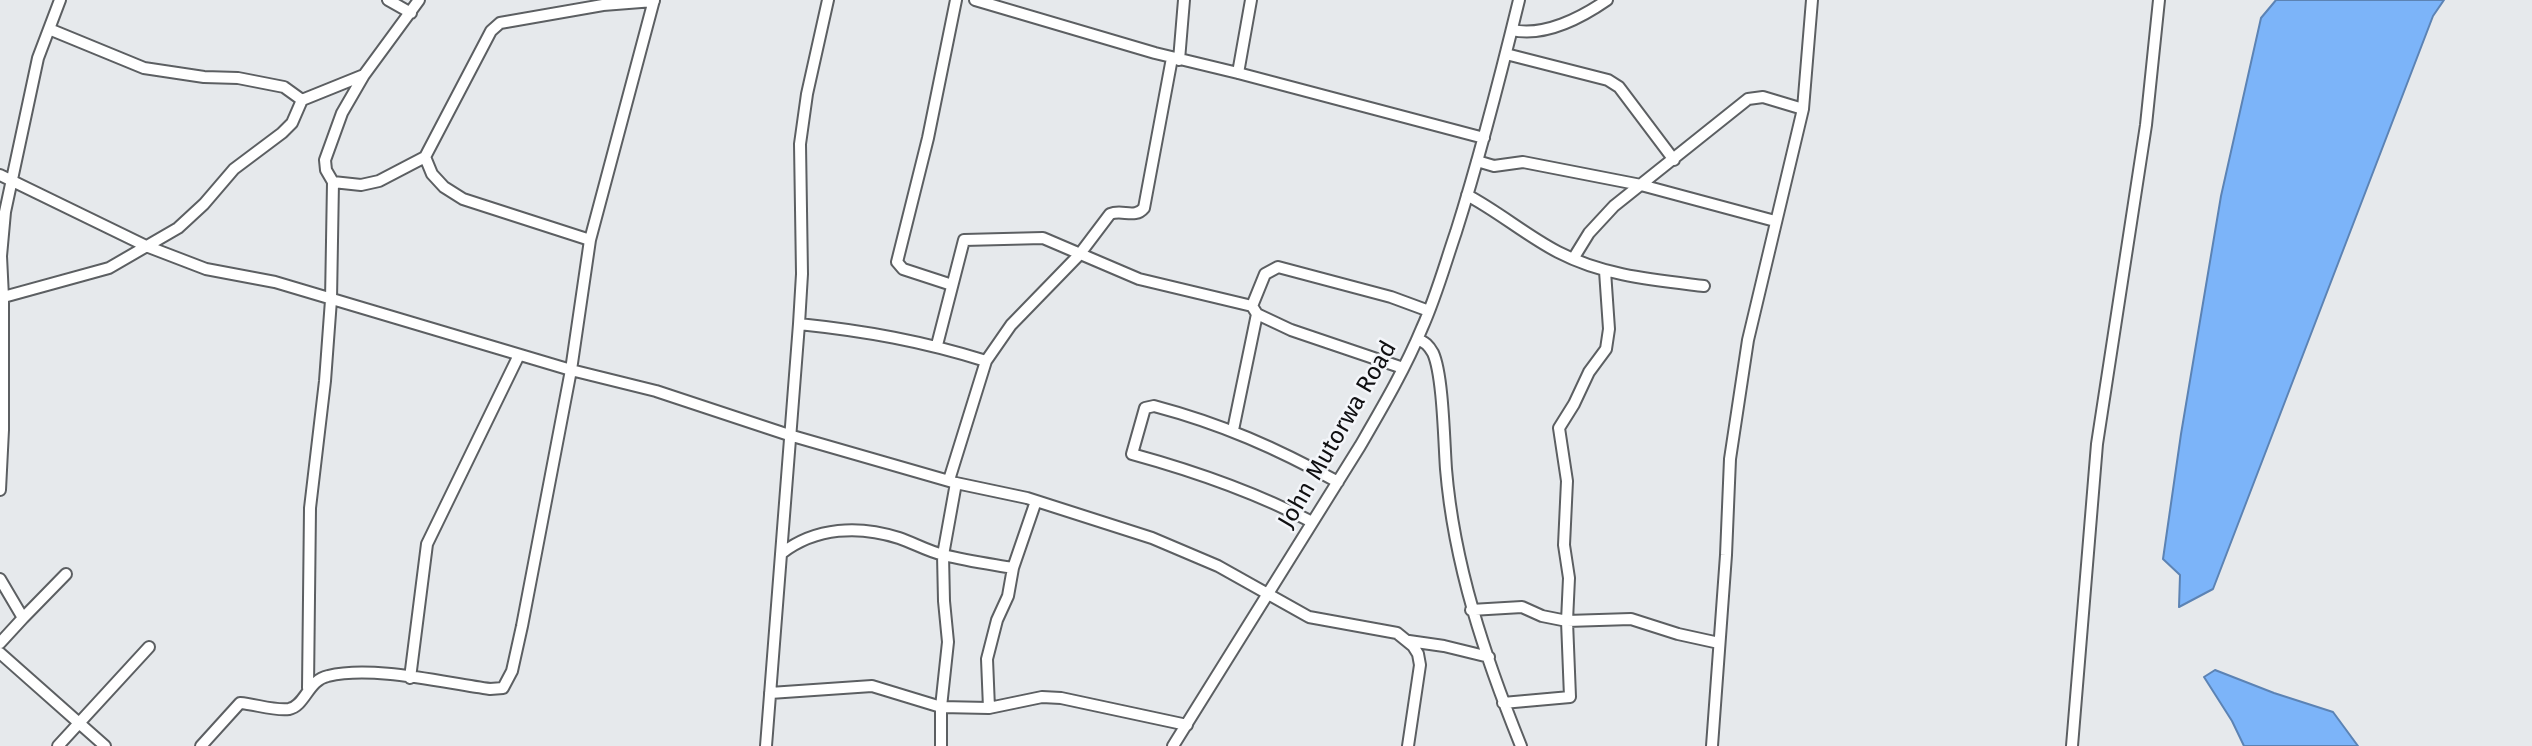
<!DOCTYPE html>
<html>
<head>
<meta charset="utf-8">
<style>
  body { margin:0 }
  canvas { display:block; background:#e6e9ec }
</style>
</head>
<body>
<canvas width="2532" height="746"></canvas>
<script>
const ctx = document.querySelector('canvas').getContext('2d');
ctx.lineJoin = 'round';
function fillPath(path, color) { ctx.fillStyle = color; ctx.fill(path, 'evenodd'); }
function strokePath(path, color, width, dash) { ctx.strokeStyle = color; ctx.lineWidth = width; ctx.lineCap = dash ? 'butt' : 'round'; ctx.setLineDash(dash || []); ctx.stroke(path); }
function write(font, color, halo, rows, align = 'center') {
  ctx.font = font + ' "Fira Sans",sans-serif'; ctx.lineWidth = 5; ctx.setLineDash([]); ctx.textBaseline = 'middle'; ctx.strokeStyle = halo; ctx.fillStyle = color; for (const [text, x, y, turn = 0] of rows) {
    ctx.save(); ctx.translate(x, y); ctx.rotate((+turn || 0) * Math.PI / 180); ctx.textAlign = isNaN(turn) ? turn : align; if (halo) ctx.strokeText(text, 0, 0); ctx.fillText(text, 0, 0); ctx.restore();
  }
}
const water = new Path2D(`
  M2276 0H2444L2433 16 2213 589 2179 607 2180 575 2163 559 2181 434 2221 196 2261 18Z
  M2215 670 2274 693 2333 712 2358 746H2244L2232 721 2204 677Z`);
fillPath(water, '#7cb4f9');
strokePath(water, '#5c83b4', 2);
const minor = new Path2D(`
  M388 0 411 13
  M975 0 1155 53 1238 73 1484 138
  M49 29 144 68 204 77 238 78 284 87 302 100 364 75
  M1512 30C1544 37 1581 18 1607 0
  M1506 54 1608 80 1619 87 1674 160
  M1179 60 1184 0
  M1238 73 1251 0
  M425 157 432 174 444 187 463 199 590 240
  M1477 161 1494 166 1523 162 1641 185 1775 221
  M0 175 146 246 206 269 275 282 571 370 656 391 789 435 956 483 1027 498 1152 538 1218 566 1309 617 1397 633 1413 646 1418 654 1420 665 1408 746
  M333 182 361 185 379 181 425 157 491 31 500 23 603 5 654 1
  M1467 195C1499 212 1527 236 1558 252 1604 276 1654 280 1704 286
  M1573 259 1589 233 1614 206 1748 99 1763 97 1803 109
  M952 285 903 269 897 262 928 138 956 0
  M0 298 109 268 178 228 204 204 234 169 282 133 292 123 302 100
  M1252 306 1265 274 1278 267 1391 297 1429 311
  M799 324C866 331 922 341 986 361
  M1417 340C1425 341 1429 346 1433 353 1443 375 1444 441 1446 469 1454 565 1485 657 1521 746
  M937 345 964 240 1043 238 1139 279 1252 306 1257 314 1291 330 1403 368
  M1233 430 1257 314
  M949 480 986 361 1011 325 1079 255 1110 214C1122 209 1135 219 1144 208L1172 58
  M0 490 3 430V297L1 256 5 212 38 58 60 0
  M1312 522C1255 492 1194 471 1132 454L1145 408 1154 406C1222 424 1276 448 1338 482
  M782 553C816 527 859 525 899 538 914 543 929 552 944 555 967 561 990 564 1013 568
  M0 579 23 618 0 643
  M1471 610 1522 607 1542 616 1567 621 1631 619 1678 634 1719 643
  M23 618 66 574
  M1409 641 1444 646 1489 657
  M0 653 105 746
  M410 678 427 544 519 355
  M308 688 310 508 325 381 331 300 333 182 326 170 325 160 342 113 364 75 419 0
  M770 693 872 686 941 707 989 708 1042 697 1061 698 1187 725
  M1503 703 1570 697 1567 621 1569 578 1564 545 1567 481 1559 428 1574 404 1589 372 1606 349 1609 329 1605 271
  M989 708 987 659 997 620 1008 596 1013 568 1036 501
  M58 746 149 647
  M201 746 240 703C255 704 274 711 289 709 305 706 308 680 328 676 373 665 444 683 490 689L503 688 512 671 522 626 571 370 590 240 654 0
  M766 746 799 324 802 274 800 144 807 94 828 0
  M941 746V707L948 642 944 601 943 555 956 483
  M1173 746 1360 446C1382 408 1405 369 1422 328 1436 297 1445 264 1456 232 1480 156 1500 78 1519 0
  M1712 746 1726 555 1730 459 1748 340 1803 109 1812 0
  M2072 746 2097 444 2146 125 2159 0`);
strokePath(minor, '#5c5f62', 14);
strokePath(minor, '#fff', 10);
write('24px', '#101012', '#f4f6fa', [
  ["John Mutorwa Road",1338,435,-60]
]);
</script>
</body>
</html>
